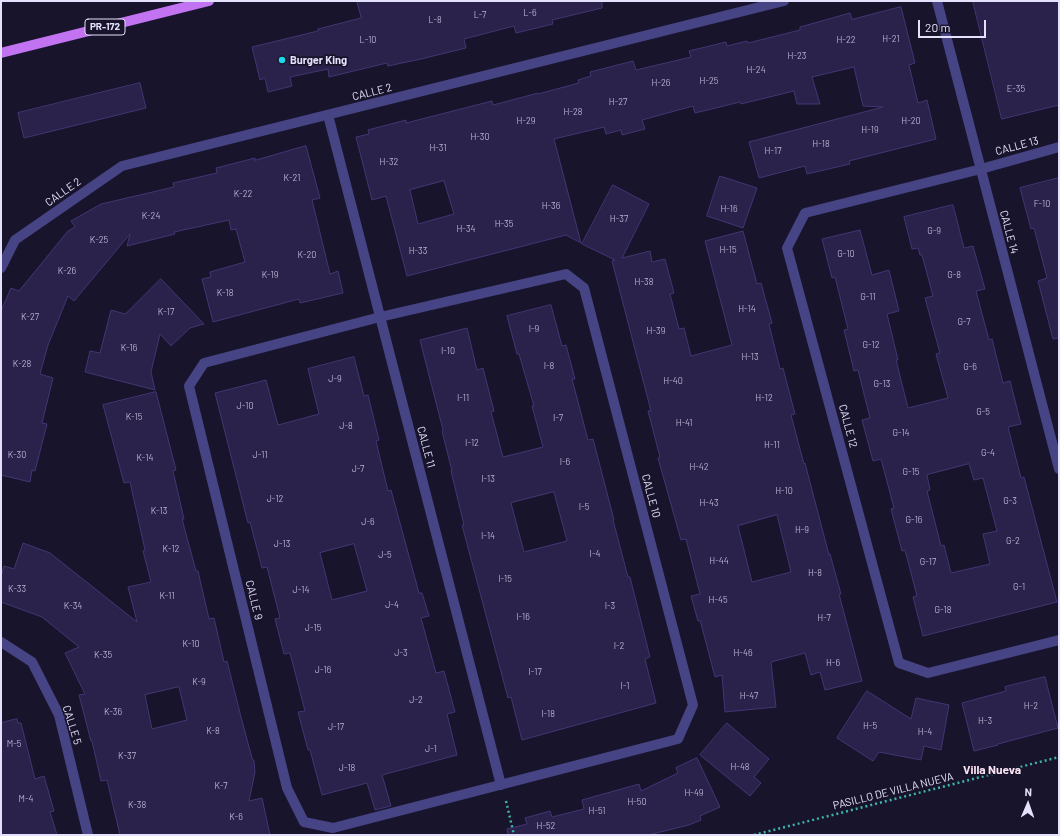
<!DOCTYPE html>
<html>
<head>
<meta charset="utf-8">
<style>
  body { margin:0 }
  #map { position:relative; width:1060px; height:836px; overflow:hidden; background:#18142b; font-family:Barlow,sans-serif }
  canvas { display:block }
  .frame { position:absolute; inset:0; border:2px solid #e4e1fc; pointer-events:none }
  .north { position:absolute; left:1008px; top:784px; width:40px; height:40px; -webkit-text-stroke:3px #18142b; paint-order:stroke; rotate:2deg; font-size:11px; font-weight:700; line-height:16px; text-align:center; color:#e4e1fc }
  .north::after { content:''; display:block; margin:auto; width:14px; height:18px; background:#e4e1fc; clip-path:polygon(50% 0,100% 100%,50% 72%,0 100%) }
  .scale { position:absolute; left:918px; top:20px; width:68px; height:18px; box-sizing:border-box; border:2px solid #e4e1fc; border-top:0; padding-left:5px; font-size:12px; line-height:14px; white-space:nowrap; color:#e4e1fc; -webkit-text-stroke:3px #18142b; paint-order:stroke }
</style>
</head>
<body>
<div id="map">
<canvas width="1060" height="836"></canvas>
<div class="frame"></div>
<div class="north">N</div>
<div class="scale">20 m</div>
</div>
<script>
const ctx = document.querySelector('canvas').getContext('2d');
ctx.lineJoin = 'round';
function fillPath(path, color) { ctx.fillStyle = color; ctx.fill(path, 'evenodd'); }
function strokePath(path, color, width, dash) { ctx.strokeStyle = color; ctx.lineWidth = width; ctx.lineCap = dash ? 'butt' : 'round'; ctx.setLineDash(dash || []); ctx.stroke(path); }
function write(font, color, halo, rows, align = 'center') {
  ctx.font = font + ' Barlow,sans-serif'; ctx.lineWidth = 3.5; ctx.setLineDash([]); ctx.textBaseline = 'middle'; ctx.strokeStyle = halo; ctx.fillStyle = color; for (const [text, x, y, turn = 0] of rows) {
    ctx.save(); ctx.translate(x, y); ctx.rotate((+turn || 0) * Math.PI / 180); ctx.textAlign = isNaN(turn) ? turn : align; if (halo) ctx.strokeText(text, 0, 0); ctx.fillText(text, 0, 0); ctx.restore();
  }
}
const building = new Path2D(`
  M357 1H602V8L552 20 553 24 516 33 514 26 464 39 466 48 421 59 388 66 387 63 329 77 328 69 290 77 292 86 268 92 265 78 260 80 252 47 318 31V29L361 18Z
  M973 1H1059V105L1002 119Z
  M901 7 915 63 909 65 918 103 927 100 936 139 849 161 850 164 807 174 805 166 759 178 749 142 883 107 863 106 854 67 812 77 820 104H797L794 91 741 104 740 102 695 113 693 106 642 120 645 129 622 135 621 130 606 134 604 127 554 139 581 243 566 235 407 276 386 196 372 200 356 137 369 134 368 130 406 120V123L492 101 493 105 538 93V94L579 83 578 80 591 76 590 72 633 61 636 70 691 57 689 51 726 42 727 46 747 41 748 43 800 30V27L850 13 852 19ZM444 181 454 214 418 224 410 190Z
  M140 83 146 108 24 138 18 113Z
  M306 146 320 198 312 200 330 274 338 271 343 293 300 303 299 299 213 322 202 279 211 277 210 272 245 262 236 229 231 230 229 220 174 232 175 234 127 246 130 234 74 301 68 296 48 345 40 374 53 378 42 423 47 424 35 471 32 470 30 482 1 475V311L11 288 19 291 68 231 75 227 71 221 101 204 174 187 173 183 217 173 216 168 255 158V160Z
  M720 176 757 188 743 228 707 216Z
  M1059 178V338L1053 339 1038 281 1047 278 1034 228 1031 229 1020 188Z
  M613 185 649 204 622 258 650 251 652 262 665 259 674 293 670 294 679 329 684 328 691 356 732 345 705 241 743 231 757 284 761 283 772 323 769 324 780 369 783 368 795 414 791 415 804 464 805 463 829 555 830 554 841 594H839L862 681 825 690 820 672 811 675 805 653 771 662 776 707 725 712 722 675 715 677 700 620 698 621 691 596 700 594 686 539 681 540 658 458 660 457 648 411H651L612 261 615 260 582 244ZM777 515 791 572 752 582 738 526Z
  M953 205 964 248 973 246 985 289 976 291 989 340 992 339 1003 383 1010 381 1021 424 1008 427 1021 478 1024 477 1057 602 923 636 913 597 917 596 905 550 902 551 891 509 894 508 881 459 873 461 862 420 870 418 858 370 854 371 844 330 848 329 835 277 832 278 822 239 860 230 872 275 889 270 899 311 887 314 898 360H896L908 408 948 398 936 354 940 353 925 298 933 296 922 255H920L918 248 912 249 904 217ZM969 464 974 480 983 478 997 531 983 534 990 564 951 573 944 545 941 546 927 491 930 490 927 475Z
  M161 279 204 324 190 328 171 346 160 334 151 372 155 390 85 372 90 351 100 353 111 310 125 314Z
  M551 305 562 346 566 345 575 379H572L588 440 593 439 614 520H613L628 577H630L650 657 645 659 656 703 522 740 511 697 508 698 462 525H464L451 471H452L442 431 443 430 420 340 467 328 477 370 483 368 494 411 491 412 503 457 543 447 532 406H534L519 354H517L507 316ZM554 492 567 541 524 552 511 503Z
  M354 357 364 396 368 395 379 440 376 441 388 491 391 490 419 593H422L429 616 421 618 436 673 444 671 455 712 447 714 457 755 382 775 391 806 375 810 367 783 322 795 310 750H308L298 712 305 711 290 653 284 654 275 619 280 618 267 567 262 568 250 522 248 523 215 393 266 380 278 425 319 414 308 369ZM354 544 367 591 332 600 320 553Z
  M156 392 176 470 173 471 184 519H182L196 571H198L209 619 214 618 224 662 227 661 241 717 252 758 254 761 255 772 249 801 262 798 270 835H120L107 780 101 781 92 741H91L79 695 85 694 65 653 79 647 42 617 1 602V576L4 566 14 569 23 543 50 553 137 622 128 587 151 582 143 551 145 550 130 482 124 483 103 405ZM179 687 187 720 152 729 145 695Z
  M1045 677 1058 728 998 744V745L974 751 962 703 1006 691 1005 687Z
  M867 691 911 719 916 698 949 705 941 750 924 746 921 760 879 752 873 761 837 738Z
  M17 719 18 723H21L35 779 44 776 54 811 50 812 57 835H1V723Z
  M727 723 769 759 754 777 761 783 750 796 700 755Z
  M697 758 720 807 700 816 701 820 689 825 648 835H508L507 829 527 824 525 818 550 811 552 817 584 809 582 800 639 784 641 791 678 773 676 768Z`);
fillPath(building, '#2a224a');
strokePath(building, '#423674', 1);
strokePath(new Path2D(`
  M506 801 514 835
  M754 835 1059 757`), '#3eb4ac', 2.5, [2, 3]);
strokePath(new Path2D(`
  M937 1 1059 469
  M328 115 501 785
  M1059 147 981 169 805 213 787 248 899 663 928 673 1059 640
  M1 268 15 240 122 166 784 1
  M566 274 584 288 693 705 678 739 333 828 304 822 287 788 189 386 204 363 380 317Z
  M1 642 32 662 59 715 88 835`), '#464485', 10);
strokePath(new Path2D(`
  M1 53 209 1`), '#c273f2', 10);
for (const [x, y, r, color] of [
  [282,60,4,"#1fd6ea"]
]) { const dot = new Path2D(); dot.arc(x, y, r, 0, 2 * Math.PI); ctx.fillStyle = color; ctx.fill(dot); strokePath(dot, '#18142b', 1.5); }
write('9px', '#b6b1d0', null, [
  ["L-6",530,13],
  ["L-7",480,15],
  ["L-8",435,20],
  ["H-21",891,39],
  ["L-10",368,40],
  ["H-22",846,40],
  ["H-23",797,56],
  ["H-24",756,70],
  ["H-25",709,81],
  ["H-26",661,83],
  ["E-35",1016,89],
  ["H-27",618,102],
  ["H-28",573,112],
  ["H-29",526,121],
  ["H-20",911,121],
  ["H-19",870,130],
  ["H-30",480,137],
  ["H-18",821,144],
  ["H-31",438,148],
  ["H-17",773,151],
  ["H-32",389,162],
  ["K-21",292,178],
  ["K-22",243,194],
  ["F-10",1042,204],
  ["H-36",551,206],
  ["H-16",729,209],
  ["K-24",151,216],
  ["H-37",619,219],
  ["H-35",504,224],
  ["H-34",466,229],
  ["G-9",934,231],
  ["K-25",99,240],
  ["H-15",728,250],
  ["H-33",418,251],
  ["G-10",846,254],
  ["K-20",307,255],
  ["K-26",67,271],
  ["K-19",270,275],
  ["G-8",954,275],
  ["H-38",644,282],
  ["K-18",225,293],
  ["G-11",868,297],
  ["H-14",747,309],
  ["K-17",166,312],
  ["K-27",30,317],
  ["G-7",964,322],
  ["I-9",534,329],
  ["H-39",656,331],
  ["G-12",871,345],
  ["K-16",129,348],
  ["I-10",448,351],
  ["H-13",750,357],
  ["K-28",22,364],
  ["I-8",549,366],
  ["G-6",970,367],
  ["J-9",335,379],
  ["H-40",673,381],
  ["G-13",882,384],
  ["I-11",463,398],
  ["H-12",764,398],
  ["J-10",245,406],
  ["G-5",983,412],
  ["K-15",134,417],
  ["I-7",558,418],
  ["H-41",684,423],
  ["J-8",346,426],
  ["G-14",901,433],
  ["I-12",472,443],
  ["H-11",772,445],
  ["G-4",988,453],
  ["K-30",17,455],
  ["J-11",260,455],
  ["K-14",145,458],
  ["I-6",565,462],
  ["H-42",699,467],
  ["J-7",358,469],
  ["G-15",911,472],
  ["I-13",488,479],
  ["H-10",784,491],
  ["J-12",275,499],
  ["G-3",1010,501],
  ["H-43",709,503],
  ["I-5",584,507],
  ["K-13",159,511],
  ["G-16",914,520],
  ["J-6",368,522],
  ["H-9",802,530],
  ["I-14",488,536],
  ["G-2",1013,541],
  ["J-13",282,544],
  ["K-12",171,549],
  ["I-4",595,554],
  ["J-5",385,555],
  ["H-44",719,561],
  ["G-17",928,562],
  ["H-8",815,573],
  ["I-15",505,579],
  ["G-1",1019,587],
  ["K-33",17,589],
  ["J-14",301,590],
  ["K-11",167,596],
  ["H-45",718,600],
  ["J-4",392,605],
  ["K-34",73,606],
  ["I-3",610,606],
  ["G-18",943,610],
  ["I-16",523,617],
  ["H-7",824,618],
  ["J-15",313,628],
  ["K-10",191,644],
  ["I-2",619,646],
  ["J-3",401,653],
  ["H-46",743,653],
  ["K-35",103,655],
  ["H-6",833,663],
  ["J-16",323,670],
  ["I-17",535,672],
  ["K-9",199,682],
  ["I-1",625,686],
  ["H-47",749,696],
  ["J-2",416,700],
  ["H-2",1031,706],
  ["K-36",113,712],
  ["I-18",548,714],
  ["H-3",985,721],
  ["H-5",870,726],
  ["J-17",336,727],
  ["K-8",213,731],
  ["H-4",925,732],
  ["M-5",14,744],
  ["J-1",431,749],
  ["K-37",127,756],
  ["H-48",740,767],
  ["J-18",347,768],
  ["K-7",221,786],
  ["H-49",694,793],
  ["M-4",26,799],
  ["H-50",637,802],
  ["K-38",137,805],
  ["H-51",597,811],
  ["K-6",236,817],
  ["H-52",546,826]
]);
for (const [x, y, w] of [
  [105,27,40]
]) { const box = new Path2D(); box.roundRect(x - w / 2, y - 8, w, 16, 3); ctx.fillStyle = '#18142b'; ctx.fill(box); strokePath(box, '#e4e1fc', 1); }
write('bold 10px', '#e4e1fc', null, [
  ["PR-172",105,27]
]);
write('bold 11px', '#e4e1fc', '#18142b', [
  ["Burger King",290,60]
], 'left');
write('11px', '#e4e1fc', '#18142b', [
  ["CALLE 2",372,92,-14],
  ["CALLE 13",1017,146,-15],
  ["CALLE 2",63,192,-35],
  ["CALLE 14",1009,232,75],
  ["CALLE 12",848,426,75],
  ["CALLE 11",426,447,75],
  ["CALLE 10",651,496,75],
  ["CALLE 9",254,600,76],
  ["CALLE 5",72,725,73],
  ["PASILLO DE VILLA NUEVA",893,791,-14]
]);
write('bold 12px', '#fce3f3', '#18142b', [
  ["Villa Nueva",992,770]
]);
</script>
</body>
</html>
